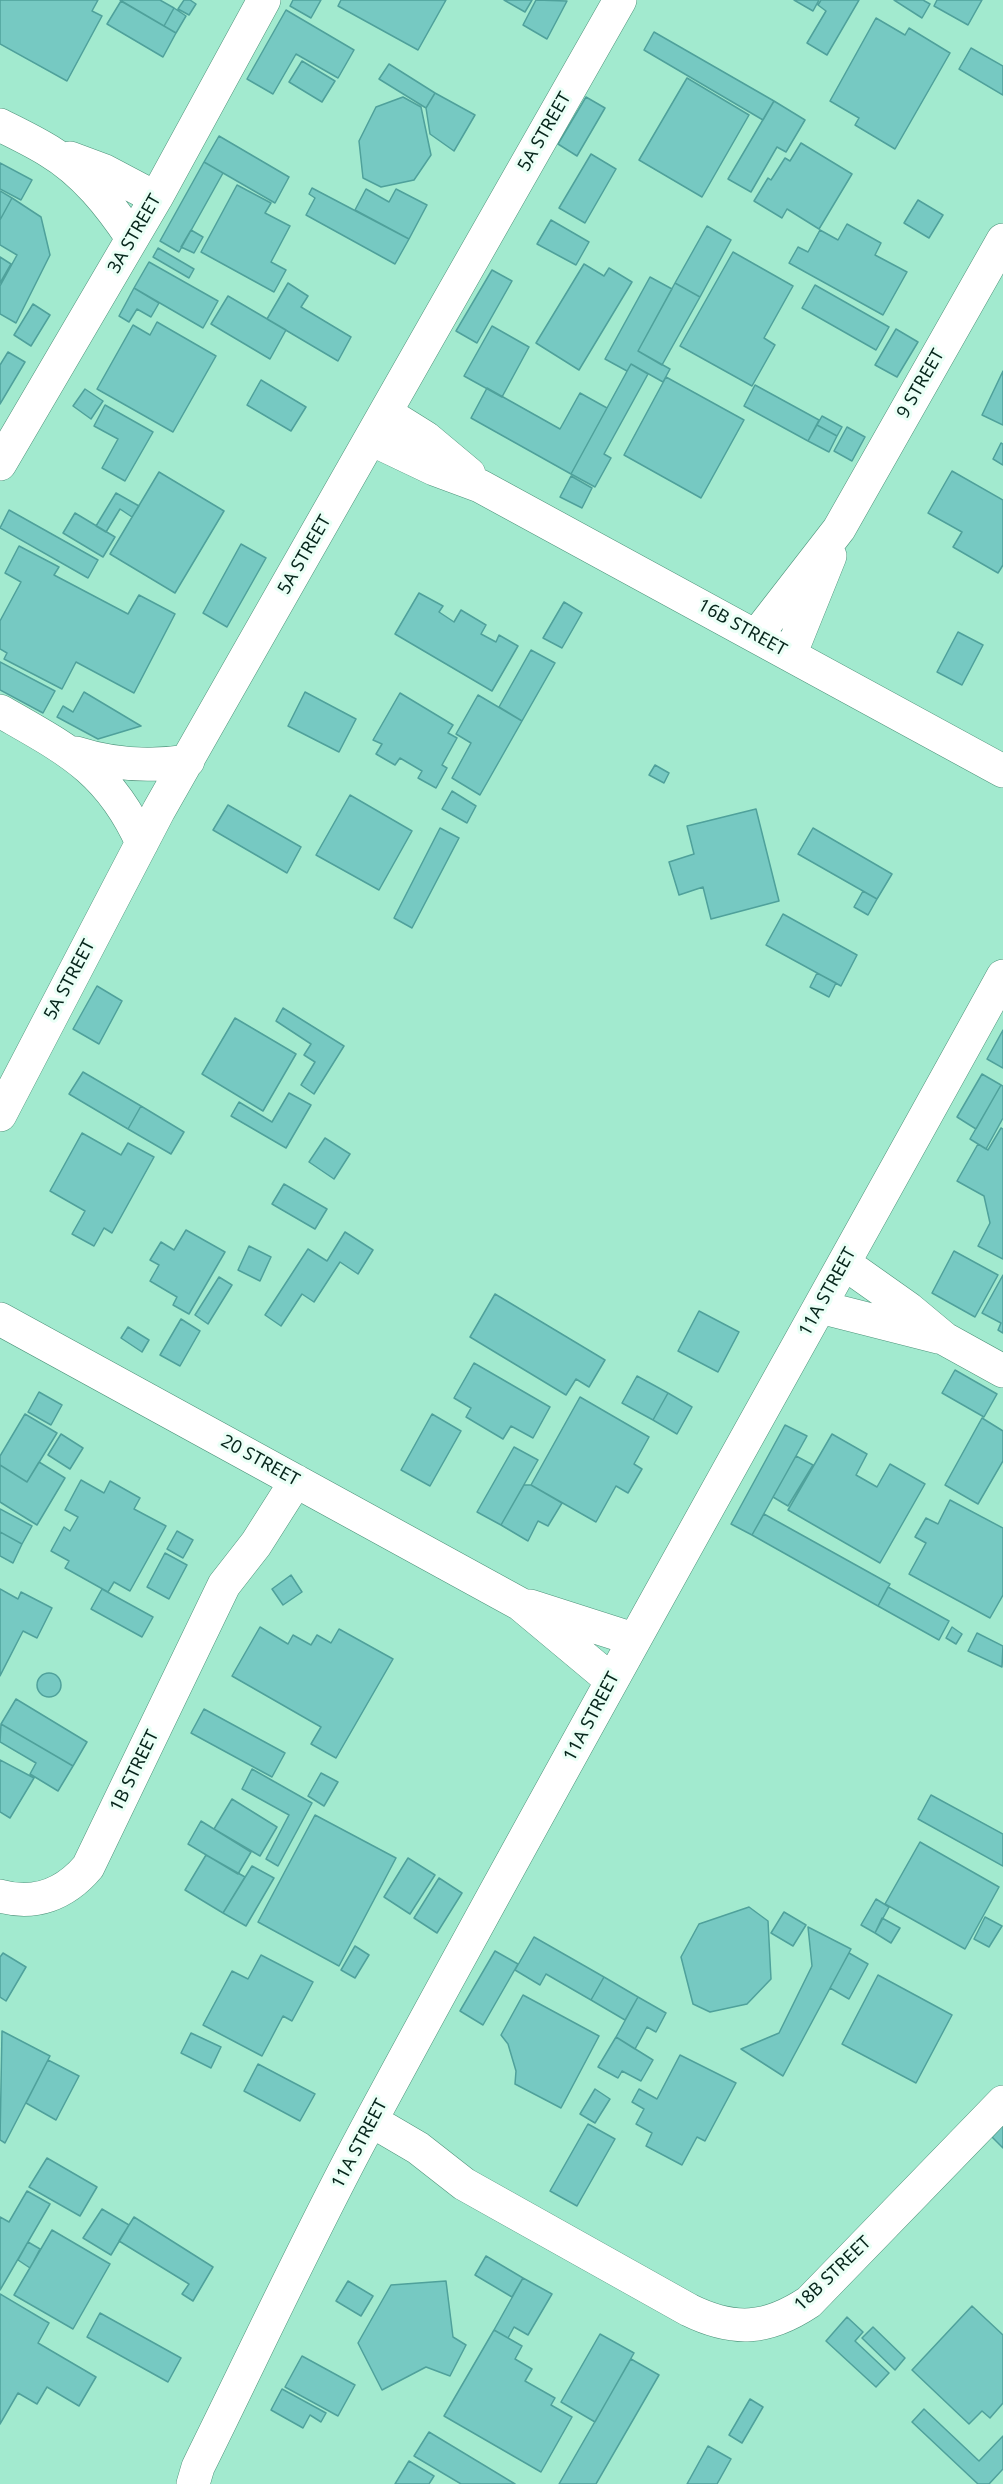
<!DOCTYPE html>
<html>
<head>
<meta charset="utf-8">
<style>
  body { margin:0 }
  canvas { display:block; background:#a2eacf }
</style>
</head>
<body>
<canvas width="1003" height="2484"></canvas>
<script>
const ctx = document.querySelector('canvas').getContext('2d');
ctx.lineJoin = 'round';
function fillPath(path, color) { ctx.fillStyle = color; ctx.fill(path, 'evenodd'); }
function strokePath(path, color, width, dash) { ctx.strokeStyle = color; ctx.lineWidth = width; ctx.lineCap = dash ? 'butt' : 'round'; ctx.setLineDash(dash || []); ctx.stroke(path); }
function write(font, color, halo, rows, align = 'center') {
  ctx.font = font + ' "Noto Sans",sans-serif'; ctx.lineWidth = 6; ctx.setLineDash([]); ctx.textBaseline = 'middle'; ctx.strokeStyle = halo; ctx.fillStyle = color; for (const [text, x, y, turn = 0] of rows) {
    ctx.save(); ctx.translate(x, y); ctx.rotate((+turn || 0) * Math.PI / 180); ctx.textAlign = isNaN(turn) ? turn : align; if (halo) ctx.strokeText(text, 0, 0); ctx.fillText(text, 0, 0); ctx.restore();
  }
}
const building = new Path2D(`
  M0 0H98L92 11 102 16 67 81 0 44Z
  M120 0H160L174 8 164 26Z
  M184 0H190L196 4 189 15 178 9Z
  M293 0H321L311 18 290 6Z
  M341 0H446L418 50 338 6Z
  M504 0H532L525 12Z
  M536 0 567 1 547 39 523 25Z
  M794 0H819L813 11Z
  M821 0H859L827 55 807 43 826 11 818 5Z
  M894 0H923L930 4 922 18Z
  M937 0H982L968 25 934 6Z
  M121 1 176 33 163 57 107 24Z
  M174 8 186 16 176 33 164 26Z
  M286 10 354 50 338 78 296 54 273 94 247 79Z
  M876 18 905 35 909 28 950 53 895 149 855 125 859 118 830 101Z
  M654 32 774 101 763 120 644 50Z
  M971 48 1003 66V95L959 69Z
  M302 61 335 81 322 102 289 82Z
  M389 64 435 93 426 108 379 79Z
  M687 78 749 115 702 197 639 160Z
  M435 93 475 115 454 151 430 134 426 108Z
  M403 97 421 107 431 155 414 180 381 187 363 178 359 141 376 107Z
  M586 97 605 108 577 156 558 144Z
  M774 101 805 120 786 152 777 147 751 192 728 179Z
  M219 136 289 177 275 203 204 162Z
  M801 143 852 174 819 229 787 209 782 218 754 201 768 178 771 180 785 158 790 161Z
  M591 154 616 169 585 223 559 208Z
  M204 162 223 173 179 252 160 241Z
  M0 163 32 180 21 200 0 189Z
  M237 185 271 203 265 213 290 226 271 262 286 270 274 292 201 252Z
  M312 188 409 239 395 264 306 215 315 198 309 194Z
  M366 189 389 202 396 189 427 205 409 239 355 210Z
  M0 191 12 198 0 220Z
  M12 198 41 217 50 255 16 323 0 314V286L17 255 0 245V220Z
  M918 200 943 215 929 238 904 223Z
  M551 220 589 242 576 265 537 244Z
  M847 224 881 243 875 255 907 272 883 315 789 263 798 247 808 252 820 230 838 240Z
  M707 226 731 240 700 297 675 283Z
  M191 230 203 237 194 253 181 247Z
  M158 248 194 269 189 278 153 257Z
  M733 252 793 286 764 338 775 345 752 386 680 346Z
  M0 257 11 264 0 283Z
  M149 262 218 301 203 328 134 288Z
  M584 264 604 276 609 268 632 282 579 370 536 343Z
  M492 270 512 281 477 343 456 331Z
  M650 277 672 289 638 351 670 369 663 382 631 364 627 371 605 359Z
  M288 283 308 296 301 307 351 337 338 361 267 319Z
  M675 283 700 297 662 365 638 351Z
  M815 285 889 327 876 350 802 308Z
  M134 288 159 303 151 317 137 309 129 322 119 316Z
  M228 296 286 330 270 359 211 324Z
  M33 304 50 315 31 346 14 335Z
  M157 322 216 356 173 432 97 389 133 325 150 335Z
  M492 326 529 347 502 397 464 376Z
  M896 329 918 342 897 377 875 365Z
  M8 352 25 362 0 404V365Z
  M631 364 648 374 604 454 611 458 595 487 571 474Z
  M1003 371V425L982 415Z
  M666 377 744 420 701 498 624 455Z
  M261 380 306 407 291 431 247 405Z
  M755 385 819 420 808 441 744 406Z
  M487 388 560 429 580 393 607 408 571 474 471 418Z
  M85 389 103 401 91 419 73 406Z
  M105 405 153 432 125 481 102 468 118 439 94 426Z
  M822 416 842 427 837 436 817 425Z
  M817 425 837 436 829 452 808 441Z
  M847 427 865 437 852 461 834 451Z
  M1001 443 1003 444V465L993 459Z
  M952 471 1003 500V565L998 573 953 547 962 532 928 513Z
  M159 472 224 511 175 593 110 554Z
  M571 476 592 488 582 508 560 497Z
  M116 493 139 506 132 517 120 509 106 532 96 526Z
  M9 510 98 560 88 578 0 528Z
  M75 513 115 537 103 557 63 533Z
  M241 544 266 558 227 627 203 613Z
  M19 546 59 567 54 575 128 614 139 595 175 614 134 693 76 662 62 689 4 659 7 653 0 649V621L21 582 5 573Z
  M419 593 443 606 439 612 454 622 461 610 486 625 481 634 496 642 499 635 518 646 492 691 395 634Z
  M564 602 582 613 562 648 543 638Z
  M958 632 983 645 962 685 937 672Z
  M531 650 555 663 522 721 499 707Z
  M0 662 55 691 43 713 0 690Z
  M84 692 141 726 98 739 57 717 63 706 73 712Z
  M305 692 356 719 339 752 288 726Z
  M400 693 453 725 448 733 457 738 442 765 447 768 436 788 418 778 422 771 400 758 395 765 376 754 382 744 373 740Z
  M478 695 522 721 480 795 452 778 471 743 456 734Z
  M655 765 669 773 664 783 649 775Z
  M452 791 476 806 467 823 442 809Z
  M350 795 412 831 379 890 316 855Z
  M228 805 301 847 287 873 213 830Z
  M756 809 779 901 711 919 703 887 679 895 669 862 694 854 687 826Z
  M440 828 459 838 412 928 394 918Z
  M813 828 892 874 877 899 798 854Z
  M863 891 877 899 868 915 854 907Z
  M783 914 857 955 841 986 766 945Z
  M817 973 836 983 829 997 810 987Z
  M97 986 122 1001 99 1044 73 1029Z
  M283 1008 344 1046 314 1094 301 1085 315 1062 304 1055 311 1044 276 1021Z
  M235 1018 296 1054 263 1111 202 1074Z
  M1003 1030V1068L987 1059Z
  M83 1072 141 1106 128 1129 69 1094Z
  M982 1074 1001 1085 976 1129 957 1117Z
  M1001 1085 1003 1086V1118L986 1149 970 1139Z
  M289 1093 311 1105 286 1148 231 1116 239 1102 272 1122Z
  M141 1106 184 1132 171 1154 128 1129Z
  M1001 1128 1003 1129V1259L978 1246 990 1223 984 1196 957 1181 978 1144 988 1150Z
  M82 1133 121 1155 128 1143 154 1157 112 1233 104 1228 94 1246 72 1234 85 1211 50 1191Z
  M325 1138 350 1154 334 1179 309 1162Z
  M284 1184 327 1209 315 1229 272 1204Z
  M186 1230 225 1252 189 1314 173 1305 177 1297 150 1281 159 1265 150 1260 161 1242 174 1250Z
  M345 1232 373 1250 358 1274 340 1262 314 1302 302 1294 281 1326 265 1315 308 1249 327 1261Z
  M249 1246 271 1257 260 1281 238 1270Z
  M954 1251 998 1275 975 1317 932 1293Z
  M1003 1275V1333L998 1330 1001 1323 982 1313Z
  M219 1277 232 1285 208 1324 195 1315Z
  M495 1294 605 1360 589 1387 576 1379 566 1395 470 1337Z
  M699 1311 739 1332 718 1372 678 1351Z
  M181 1319 200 1331 180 1366 160 1355Z
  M128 1327 149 1340 142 1352 121 1338Z
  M474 1363 550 1407 533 1438 511 1426 503 1439 466 1417 471 1408 454 1398Z
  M955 1370 997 1394 984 1417 942 1393Z
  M637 1376 668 1393 653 1420 622 1403Z
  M39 1392 62 1405 51 1425 28 1412Z
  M668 1393 692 1407 677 1434 653 1420Z
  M580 1397 649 1437 634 1464 642 1469 628 1493 616 1486 596 1522 531 1485Z
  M25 1414 57 1433 27 1482 0 1465V1456Z
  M432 1414 461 1431 430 1486 401 1470Z
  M982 1418 1003 1431V1461L978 1504 945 1485Z
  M785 1425 807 1436 752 1535 731 1524Z
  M61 1434 83 1448 70 1469 48 1455Z
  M832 1434 867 1454 856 1475 877 1487 890 1464 925 1484 880 1563 788 1510Z
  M514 1447 538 1460 501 1525 477 1512Z
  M796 1456 813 1465 788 1506 773 1497Z
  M39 1462 65 1478 37 1525 0 1502V1465L27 1482Z
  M81 1480 104 1493 110 1481 140 1498 134 1509 166 1526 130 1591 114 1582 108 1592 65 1568 69 1561 51 1551 64 1527 70 1531 78 1517 65 1510Z
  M524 1485H531L562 1503 548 1526 538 1521 528 1541 501 1525Z
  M950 1500 1003 1528V1595L990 1618 909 1574 926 1543 915 1537 926 1518 938 1524Z
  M0 1509 32 1526 22 1544 0 1532Z
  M764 1514 890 1584 878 1606 752 1535Z
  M177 1531 193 1540 183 1558 167 1549Z
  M0 1532 22 1544 13 1563 0 1556Z
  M165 1553 187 1565 169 1599 147 1587Z
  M291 1575 302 1592 283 1605 272 1589Z
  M888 1587 949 1621 939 1640 878 1606Z
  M0 1589 18 1599 21 1592 52 1608 37 1638 23 1631 0 1676Z
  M102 1589 153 1617 142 1637 91 1609Z
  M260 1627 288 1644 293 1635 311 1645 317 1635 331 1643 339 1629 393 1659 336 1758 311 1744 321 1727 232 1676Z
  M952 1627 962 1634 956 1644 946 1638Z
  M977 1633 1003 1646 1002 1667 968 1651Z
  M37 1685a12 12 0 1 1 24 0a12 12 0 1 1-24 0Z
  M16 1699 87 1742 73 1766 1 1724Z
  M204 1709 285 1753 272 1777 191 1733Z
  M1 1724 73 1766 58 1791 30 1774 36 1763 0 1742Z
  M0 1760 34 1778 10 1818 0 1812Z
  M252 1769 312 1803 278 1866 266 1859 289 1815 242 1789Z
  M321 1773 338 1782 324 1806 308 1796Z
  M931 1795 1003 1834V1866L918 1819Z
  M232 1799 277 1827 260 1856 214 1829Z
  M315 1815 396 1858 339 1966 258 1922Z
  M201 1821 251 1852 238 1874 188 1844Z
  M920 1842 999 1887 965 1949 885 1904Z
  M206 1855 245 1877 223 1913 185 1890Z
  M408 1858 435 1875 410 1914 384 1897Z
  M252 1866 274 1878 246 1926 223 1913Z
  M439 1878 462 1893 437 1933 414 1918Z
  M876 1899 889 1907 875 1933 861 1925Z
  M749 1907 768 1921 771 1979 747 2004 710 2012 693 2004 681 1957 699 1924Z
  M784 1912 806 1925 793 1946 771 1933Z
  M985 1917 1002 1926 989 1947 974 1939Z
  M882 1918 900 1928 891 1943 875 1933Z
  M808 1927 851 1949 783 2076 741 2049 779 2033 812 1966Z
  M534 1937 604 1977 591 2000 546 1974 540 1985 515 1970Z
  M355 1946 369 1955 355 1978 341 1970Z
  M495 1951 518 1964 483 2025 460 2011Z
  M3 1953 26 1967 6 2001 0 1997V1957Z
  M849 1953 868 1964 849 1999 830 1988Z
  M261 1955 313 1982 292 2021 283 2016 262 2056 203 2025 232 1971 248 1979Z
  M878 1975 952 2015 916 2083 842 2044Z
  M604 1977 638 1997 625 2020 591 2000Z
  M523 1995 599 2036 561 2108 515 2084 516 2071 508 2044 501 2035Z
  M638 1997 666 2013 656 2032 647 2027 635 2049 616 2037Z
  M2 2031 50 2056 5 2143 0 2140Z
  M191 2033 221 2047 211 2068 181 2053Z
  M616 2037 653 2060 641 2081 622 2071 618 2078 598 2067Z
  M680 2055 736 2083 705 2141 697 2137 682 2165 646 2146 652 2133 636 2124 644 2109 632 2102 639 2089 657 2099Z
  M48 2060 79 2076 56 2120 26 2103Z
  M258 2064 315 2094 300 2121 244 2091Z
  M595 2089 610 2099 595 2123 580 2114Z
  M588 2124 615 2139 577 2206 550 2191Z
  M1003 2125V2148L992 2137Z
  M47 2158 97 2187 80 2216 29 2187Z
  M27 2191 50 2204 0 2290V2217L9 2222Z
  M102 2209 129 2225 111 2255 83 2238Z
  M134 2217 213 2267 193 2301 182 2294 189 2284 119 2241Z
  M52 2230 110 2264 73 2329 14 2295Z
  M28 2242 40 2249 30 2268 18 2260Z
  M486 2256 523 2278 512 2297 475 2275Z
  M523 2278 552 2294 528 2335 514 2327 508 2338 494 2330Z
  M348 2281 373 2296 361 2316 336 2301Z
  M446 2281 453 2337 466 2345 450 2376 426 2367 382 2390 358 2343 391 2285Z
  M0 2294 49 2323 38 2343 96 2377 79 2406 47 2387 37 2404 18 2393 0 2424Z
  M972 2306 1003 2335V2403L990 2418 982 2411 969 2424 912 2370Z
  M100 2313 181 2358 168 2382 87 2337Z
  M847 2317 863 2332 855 2341 889 2373 876 2387 826 2341Z
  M873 2327 905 2358 895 2370 862 2338Z
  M494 2330 522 2346 515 2359 532 2369 525 2381 555 2398 551 2405 572 2417 541 2472 444 2416Z
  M600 2334 634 2353 595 2422 561 2402Z
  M302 2356 355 2385 338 2416 285 2387Z
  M631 2359 659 2375 596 2484H559Z
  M282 2389 326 2413 321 2422 310 2415 303 2428 271 2410Z
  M750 2399 763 2407 742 2443 729 2435Z
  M924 2409 979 2461 1003 2436V2469L989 2484H978L912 2422Z
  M429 2432 515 2484H461L414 2456Z
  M708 2446 731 2459 717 2484H687Z
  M409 2461 434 2476 429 2484H395Z`);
fillPath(building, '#76c9c2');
strokePath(building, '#4fa19b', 1.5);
const minor = new Path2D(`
  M0 125C16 133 33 141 49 151 84 172 110 205 132 238
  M70 158 105 171 156 198
  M386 413 426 438 469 474
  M371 439 434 469 480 486 1003 771
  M0 464 156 198 264 0
  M756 636 839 529 1003 240
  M790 655 830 556
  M0 711C66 749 109 769 142 843
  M76 753C113 765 149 767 188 761
  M0 1115 159 810 620 0
  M844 1263 909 1309 945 1339 1003 1371
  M820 1307 938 1337
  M0 1319 520 1604 611 1680
  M530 1606 633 1639
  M0 1896C35 1906 65 1894 88 1867L224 1585 256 1544 296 1481
  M372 2121 418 2148 464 2184 689 2310C734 2332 767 2330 809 2302L1003 2102
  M193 2484 198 2467C252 2358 304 2246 361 2139 571 1749 789 1364 1003 976`);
strokePath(minor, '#4d937a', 34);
strokePath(minor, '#fff', 33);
write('18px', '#06251b', '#eafff6', [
  ["5A STREET",545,132,-60],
  ["3A STREET",135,234,-60],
  ["9 STREET",921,384,-60],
  ["5A STREET",305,555,-60],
  ["16B STREET",742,628,29],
  ["5A STREET",70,980,-62],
  ["11A STREET",828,1292,-61],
  ["20 STREET",260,1461,29],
  ["11A STREET",592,1717,-62],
  ["1B STREET",135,1771,-64],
  ["11A STREET",360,2144,-62],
  ["18B STREET",833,2274,-44]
]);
</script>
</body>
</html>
